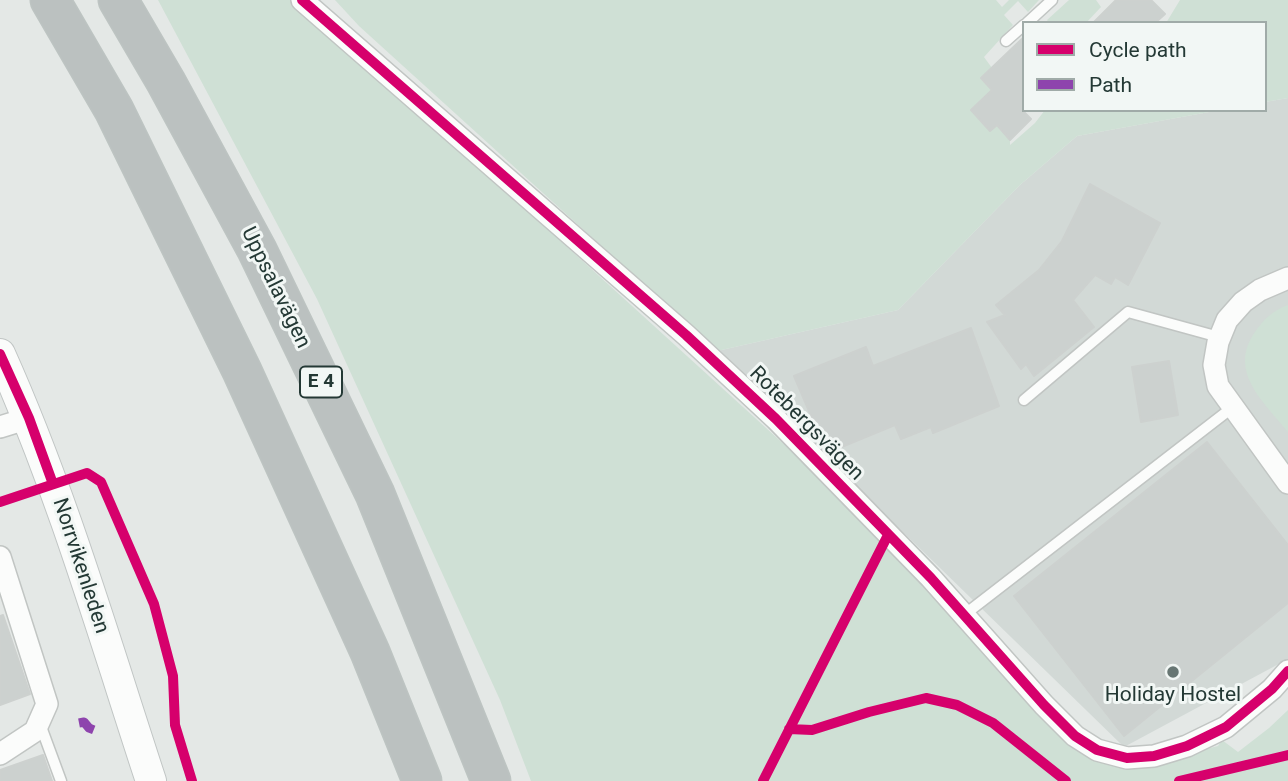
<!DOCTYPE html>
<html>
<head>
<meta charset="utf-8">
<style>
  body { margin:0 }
  #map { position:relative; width:1288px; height:781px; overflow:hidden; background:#e4e8e6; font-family:Roboto,sans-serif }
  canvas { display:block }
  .legend { position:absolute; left:1022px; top:21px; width:245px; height:91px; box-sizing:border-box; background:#f2f7f5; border:2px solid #a0aba8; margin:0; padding:9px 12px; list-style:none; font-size:21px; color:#243935 }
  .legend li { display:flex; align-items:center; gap:14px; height:35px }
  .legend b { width:35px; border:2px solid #a0aba8 }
</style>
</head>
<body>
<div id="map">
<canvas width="1288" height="781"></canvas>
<ul class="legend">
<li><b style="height:9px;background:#d6006c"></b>Cycle path</li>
<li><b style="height:9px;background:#8e44ad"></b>Path</li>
</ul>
</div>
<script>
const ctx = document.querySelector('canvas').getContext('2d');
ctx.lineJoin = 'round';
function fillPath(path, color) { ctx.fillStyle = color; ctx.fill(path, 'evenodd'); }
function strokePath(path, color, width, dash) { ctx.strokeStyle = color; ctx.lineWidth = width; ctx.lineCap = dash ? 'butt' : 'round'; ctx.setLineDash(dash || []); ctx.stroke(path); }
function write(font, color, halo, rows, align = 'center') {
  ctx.font = font + ' Roboto,sans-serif'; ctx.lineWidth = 6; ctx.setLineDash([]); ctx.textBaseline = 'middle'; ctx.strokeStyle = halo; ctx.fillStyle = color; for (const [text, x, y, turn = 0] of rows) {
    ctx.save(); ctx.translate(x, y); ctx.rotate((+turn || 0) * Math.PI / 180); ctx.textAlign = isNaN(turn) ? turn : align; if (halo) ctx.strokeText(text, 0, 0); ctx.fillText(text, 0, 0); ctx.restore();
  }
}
fillPath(new Path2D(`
  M1288 98V659L1124 747 717 351 898 310 1020 185 1077 136 1220 110H1265V102Z`), '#d2d9d6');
fillPath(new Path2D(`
  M158 0H296L810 468 878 535 1077 751 1133 767 1218 746 1222 740 1238 752 1269 728 1288 710V781H531L500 700 317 299Z
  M335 0H996L1002 7 1009 0H1039L1028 12 1018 1 1004 15 1013 25 984 57 992 68V90L971 110 990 131 997 125 1010 140V145L1035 123 1045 110H1220L1077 136 1020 185 898 310 717 351 359 26Z
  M1069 0H1096L1101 7 1086 23H1049L1047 20Z
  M1180 0H1288V98L1265 102V23H1166Z
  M1288 305V432C1265 403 1227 372 1255 332 1264 319 1272 311 1288 305Z`), '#cfe0d5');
const building = new Path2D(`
  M1116 0H1151L1165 14 1155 23H1093Z
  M1024 37V112L1031 119 1010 140 997 125 990 131 971 110 992 90 981 78Z
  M1090 184 1160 223 1128 285 1115 277 1111 284 1095 275 1073 300 1094 327 1034 376 1026 364 1021 369 987 322 1005 315 996 305 1039 270 1062 241Z
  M971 328 999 406 933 433 931 427 901 439 895 425 827 453 826 451 794 376 866 347 873 366Z
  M1169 361 1178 415 1141 422 1132 367Z
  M1207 442 1288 545V603L1124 736 1014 596Z
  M3 615 30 694 0 705V616Z
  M43 755 52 781H0V770Z`);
fillPath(building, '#ccd1cf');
strokePath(building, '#cdd1cf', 2);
const service = new Path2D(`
  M1027 23 1052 0
  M1006 41 1024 25
  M1024 400 1128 312 1219 337
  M964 615 1233 407
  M40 724 61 781`);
const minor = new Path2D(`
  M302 0 686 335 776 419 931 578 1044 705 1075 736 1097 750 1127 758 1154 756 1187 746 1226 727 1272 689 1288 671
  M1288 278 1260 290 1243 302 1227 320 1218 342 1214 365 1218 386 1288 483
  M0 427 29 418
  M0 557 47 704 35 731 0 754`);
const secondary = new Path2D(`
  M0 354C62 492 104 638 151 781`);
const motorway = new Path2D(`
  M50 0 114 110 242 371 370 652 422 781
  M118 0 166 82 257 250 375 494 491 781`);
strokePath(service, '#c1c5c3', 13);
strokePath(minor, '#c1c5c3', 24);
strokePath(secondary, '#c0c5c4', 32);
strokePath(motorway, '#bdc4c2', 41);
strokePath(service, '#fbfcfb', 10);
strokePath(minor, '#fbfcfb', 21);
strokePath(secondary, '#fbfcfb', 30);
strokePath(motorway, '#bbc1c0', 38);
strokePath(new Path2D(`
  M79 723 84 722 89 728 99 732`), '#8e44ad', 9, [18, 9]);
strokePath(new Path2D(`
  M302 0 686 335 776 419 931 578 1044 705 1075 736 1097 750 1127 758 1154 756 1187 746 1226 727 1272 689 1288 671
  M0 354 29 418 53 484
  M0 502 87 473 101 482 154 604 173 676 175 725 192 781
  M789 729 812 730 869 712 926 698 957 705 993 723 1066 781
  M763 781 888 535
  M1179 781 1288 755`), '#d6006c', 10);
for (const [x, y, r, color] of [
  [1173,672,7,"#677673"]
]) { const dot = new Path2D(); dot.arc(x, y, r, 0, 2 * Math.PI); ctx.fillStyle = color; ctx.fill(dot); strokePath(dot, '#f2f7f5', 2.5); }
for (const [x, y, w] of [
  [321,382,42]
]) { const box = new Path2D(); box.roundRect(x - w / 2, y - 15.5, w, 31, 5); ctx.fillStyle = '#f2f7f5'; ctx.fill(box); strokePath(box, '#243935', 2); }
write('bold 19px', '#243935', null, [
  ["E 4",321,382]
]);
write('21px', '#243935', '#f2f7f5', [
  ["Uppsalavägen",275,288,64],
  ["Rotebergsvägen",806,424,45],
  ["Norrvikenleden",80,566,72]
]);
write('21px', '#243935', '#f2f7f5', [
  ["Holiday Hostel",1173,696]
]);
</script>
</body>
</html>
